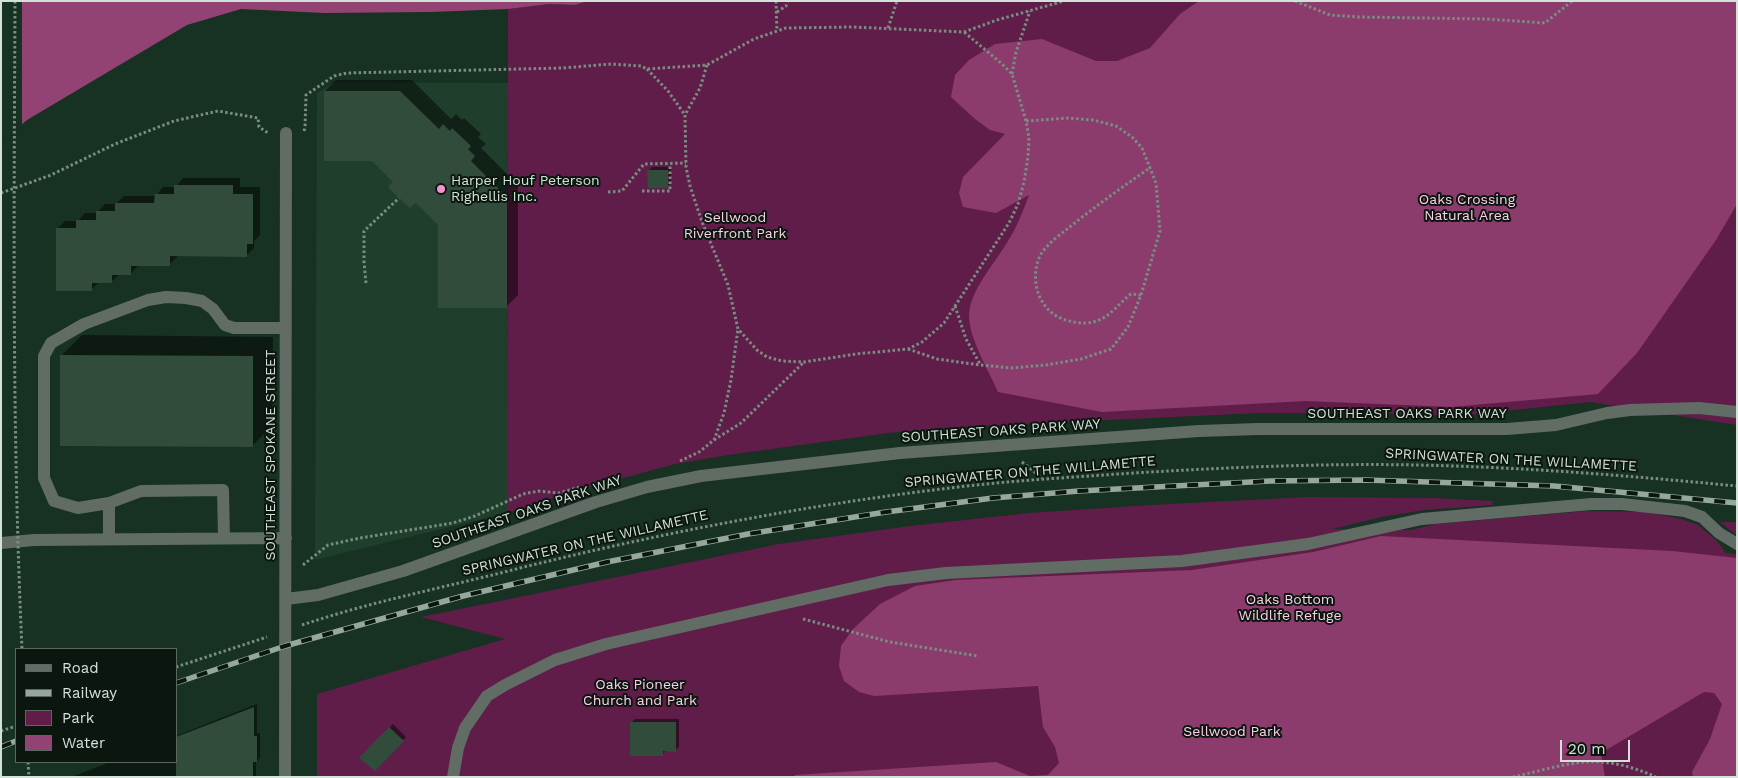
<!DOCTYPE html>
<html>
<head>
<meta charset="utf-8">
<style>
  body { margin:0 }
  #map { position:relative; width:1738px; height:778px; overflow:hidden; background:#173122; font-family:"Work Sans",sans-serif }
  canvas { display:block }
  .frame { position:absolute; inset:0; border:2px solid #d3e2d8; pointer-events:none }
  .legend { position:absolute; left:15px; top:648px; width:162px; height:115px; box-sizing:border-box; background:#0b160f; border:1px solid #5b685f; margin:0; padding:6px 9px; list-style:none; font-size:15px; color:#d3e2d8 }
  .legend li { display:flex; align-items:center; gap:10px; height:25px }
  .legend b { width:25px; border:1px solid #5b685f }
  .scale { position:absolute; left:1560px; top:740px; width:70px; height:22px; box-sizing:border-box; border:2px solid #d3e2d8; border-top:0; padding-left:6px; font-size:15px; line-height:18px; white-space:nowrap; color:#d3e2d8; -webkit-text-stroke:4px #0b160f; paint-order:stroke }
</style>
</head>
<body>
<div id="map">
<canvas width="1738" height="778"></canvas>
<div class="frame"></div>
<ul class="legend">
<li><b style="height:6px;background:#606c64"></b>Road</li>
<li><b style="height:6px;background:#96a89d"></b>Railway</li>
<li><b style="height:14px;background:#611d49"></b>Park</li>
<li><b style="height:14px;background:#934274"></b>Water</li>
</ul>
<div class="scale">20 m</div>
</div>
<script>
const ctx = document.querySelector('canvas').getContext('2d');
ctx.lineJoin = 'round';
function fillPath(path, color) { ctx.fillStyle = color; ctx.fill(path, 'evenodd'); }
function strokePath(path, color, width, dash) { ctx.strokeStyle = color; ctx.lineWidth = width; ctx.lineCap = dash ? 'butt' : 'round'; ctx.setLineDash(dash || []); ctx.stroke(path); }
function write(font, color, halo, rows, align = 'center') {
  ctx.font = font + ' "Work Sans",sans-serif'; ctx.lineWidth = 4; ctx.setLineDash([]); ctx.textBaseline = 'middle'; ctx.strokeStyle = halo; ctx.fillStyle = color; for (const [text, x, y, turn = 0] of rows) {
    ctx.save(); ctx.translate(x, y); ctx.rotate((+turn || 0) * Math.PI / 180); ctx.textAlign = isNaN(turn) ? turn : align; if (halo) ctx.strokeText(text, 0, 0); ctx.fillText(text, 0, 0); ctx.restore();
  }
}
fillPath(new Path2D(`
  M335 82 508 83 507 513 315 560 317 93Z`), '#1f3f2c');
fillPath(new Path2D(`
  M588 1H1737V425L1590 402 1457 416 1374 413H1260L958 427 888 433 728 455 675 464 579 490 507 513 508 9 549 4 575 5Z
  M1309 497 1435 498 1493 501 1492 505 1424 510 1382 517 1332 529 1411 530 1435 524 1587 511 1645 512 1681 519 1698 525 1715 539 1726 553 1737 554V777H317V694L505 639 421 617 779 544 910 526 1029 513 1151 505Z
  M1720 522H1737V535L1735 534Z`), '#611d49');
fillPath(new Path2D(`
  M1199 1H1737V204L1716 240 1637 353 1598 394 1451 407 1306 401 1102 412 998 392C989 371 969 338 969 316 969 291 996 262 1008 241 1017 227 1023 211 1029 195L996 213 963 207 959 193 963 177 1005 134 990 130 975 119 951 97 955 75 969 60 995 44 1042 39 1096 61H1117L1150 48 1180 14Z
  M1381 536 1672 551 1737 558V777H1693L1692 772 1710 739 1722 704 1714 693 1704 692 1601 753 1605 777H795V775L996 762 1030 776 1048 775 1059 763 1055 747 1043 727 1038 686 874 696 859 692 844 681 839 666 841 646 853 629 880 604 915 586 956 580 1192 570 1313 552Z`), '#8c3b6d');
fillPath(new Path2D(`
  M1 1H588L575 5 549 4 508 9 431 12 324 13 241 9 187 25 27 120 1 143Z`), '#934274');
fillPath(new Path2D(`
  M1 1H22V128L1 146Z`), '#173122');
fillPath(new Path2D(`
  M336 80H412L451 119 456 114 462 120 464 118 481 134 478 137 486 144 481 148 518 185V295L506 307 439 225 395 182 325 91Z
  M652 167H671V183L667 187 648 171Z
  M183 178H240V187H260V235L254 241V248L246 256 177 255V257L169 265 138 266 130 274H120L111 282H99L92 289 57 229 65 221H78L85 213H97L105 204H116L124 196H156L163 187H176Z
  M82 335 273 337 272 426 252 446 61 356Z
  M257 704V733H260V758L256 762V777H72L110 762H176V736Z
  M635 719H679V747L675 750H666L662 755 632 722Z
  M393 724 406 737 374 769 361 758Z`), '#0007');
fillPath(new Path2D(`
  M324 91H400L439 129 443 124 450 131 452 128 471 146 468 149 475 156 471 161 507 197V308H438V225L416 203 410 208 399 198 388 187 393 182 372 161H324Z
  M647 170H668V188H648Z
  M174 185H233V194H253V244H247V257L170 256V266H131V275H112V283H92V291H56V228H76V220H96V211H115V203H154L155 194H174Z
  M60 355 253 356V447L60 446Z
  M254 707V736H257V762H253V777H176V737Z
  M630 722H676V752L663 751V756H630Z
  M389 727 404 741 375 771 359 758Z`), '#324c3c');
strokePath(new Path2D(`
  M776 1 777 31
  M1295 1 1330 15 1359 17 1486 19 1545 23 1572 1
  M777 12 786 6 788 1
  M888 28 897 1
  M707 65 700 88 685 115 686 167 690 186 702 222 728 285 738 329 757 350 767 357 782 361 804 362 856 354 908 349 922 342 944 323 1009 223 1018 204 1024 182 1028 157 1029 138 1026 121 1012 74 1001 63 964 32
  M647 69 668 91 685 115
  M1012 74 1016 52 1030 11
  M304 131 305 128 306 95 334 76 347 73 563 68 611 64 641 66 647 69 707 65 754 39 786 28 852 27 964 32 997 20 1064 1
  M642 191H670V164
  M608 192 622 191 644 164 686 163
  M1 193 51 175 115 144 174 121 218 111 258 118 259 127 268 133
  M366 283 364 262V231L399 198
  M1141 295 1131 294C1120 302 1112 315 1099 320 1084 327 1057 321 1047 308 1034 294 1032 271 1041 254 1048 243 1061 234 1071 226 1097 205 1124 186 1151 167
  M955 306 966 339 980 364
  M908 349 937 359 980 365 1011 368 1046 365 1081 359 1111 349 1128 327 1141 295 1160 231 1156 183 1142 148 1132 137 1116 126 1093 120 1068 118 1026 121
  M714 440 741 423 803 363
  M680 461 699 452 714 440 724 413 731 380 738 329
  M1022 462 1042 478
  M303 565 328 545 360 538 453 523 475 516 523 494 539 491 559 493 580 487
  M803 619 890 642 978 656
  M302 625C373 601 447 587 520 568 662 533 806 505 950 488 1006 481 1062 478 1118 474 1229 467 1341 462 1453 466 1548 469 1642 477 1737 486
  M176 667 267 637
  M1 731 16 726
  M28 762 29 777
  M1513 777C1536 772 1561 764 1585 762 1609 760 1634 767 1656 777`), '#798d81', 3, [2.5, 2.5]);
strokePath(new Path2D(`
  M109 503V539
  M224 538 223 490 141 491 109 503 78 508 54 501 44 478V356L51 343 84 324 148 300 166 297 186 298 202 301 213 309 225 325 234 328H286
  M1 543 34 540 286 538
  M286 599 318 595 403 571 596 502 647 487 701 476 900 453 1199 431 1258 429H1507L1556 425 1607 413 1630 410 1699 408 1737 412
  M285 777 286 133
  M453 777 458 748 465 728 487 696 505 685 555 660 606 644 888 580 946 573 1182 561 1308 544 1422 519 1591 504H1622L1685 511 1702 517 1719 533 1737 544`), '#606c64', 12);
const rail = new Path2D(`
  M176 683 285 646 463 596 607 562 748 534 886 512 993 498 1079 491 1270 481 1365 480 1554 486 1737 503
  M1 747 16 741`);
strokePath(rail, '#96a89d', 5.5);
strokePath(rail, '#0b160f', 4, [11]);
strokePath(new Path2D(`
  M15 1C14 218 12 433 22 649`), '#798d81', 3, [2.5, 2.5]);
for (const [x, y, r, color] of [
  [441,189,5,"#f790cd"]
]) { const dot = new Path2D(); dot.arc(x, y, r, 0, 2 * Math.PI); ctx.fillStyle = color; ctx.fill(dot); strokePath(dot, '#0b160f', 2); }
write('14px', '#d3e2d8', '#0b160f', [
  ["Harper Houf Peterson",451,181],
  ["Righellis Inc.",451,197]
], 'left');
write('14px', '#fdcee7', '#0b160f', [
  ["Oaks Crossing",1467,200],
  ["Natural Area",1467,216],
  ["Sellwood",735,218],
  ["Riverfront Park",735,234],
  ["Oaks Bottom",1290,600],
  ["Wildlife Refuge",1290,616],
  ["Oaks Pioneer",640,685],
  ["Church and Park",640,701],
  ["Sellwood Park",1232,732]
]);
write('14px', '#d3e2d8', '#0b160f', [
  ["SOUTHEAST OAKS PARK WAY",1407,414],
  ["SOUTHEAST OAKS PARK WAY",1001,431,-4],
  ["SOUTHEAST SPOKANE STREET",271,455,-90],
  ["SPRINGWATER ON THE WILLAMETTE",1511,460,3],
  ["SPRINGWATER ON THE WILLAMETTE",1030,472,-5],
  ["SOUTHEAST OAKS PARK WAY",527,512,-19],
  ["SPRINGWATER ON THE WILLAMETTE",585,543,-13]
]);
</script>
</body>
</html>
